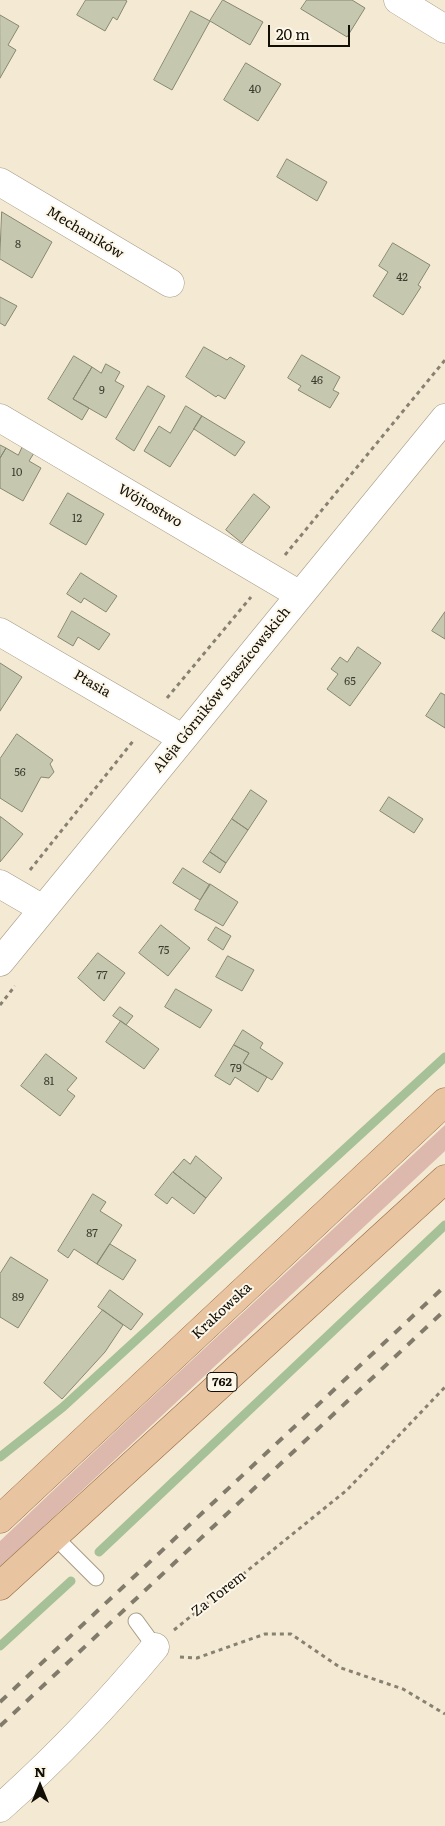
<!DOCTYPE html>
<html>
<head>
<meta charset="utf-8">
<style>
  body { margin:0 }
  #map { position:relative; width:445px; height:1826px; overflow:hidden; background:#f4e9d2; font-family:Literata,serif }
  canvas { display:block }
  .north { position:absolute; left:15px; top:1761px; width:50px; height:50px; -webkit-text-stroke:4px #fdf7e9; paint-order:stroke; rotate:0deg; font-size:14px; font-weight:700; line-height:20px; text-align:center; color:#110e06 }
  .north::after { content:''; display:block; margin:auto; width:18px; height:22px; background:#110e06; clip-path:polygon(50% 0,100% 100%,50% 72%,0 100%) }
  .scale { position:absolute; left:268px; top:25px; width:82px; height:22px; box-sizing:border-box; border:2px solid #110e06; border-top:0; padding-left:6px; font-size:15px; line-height:18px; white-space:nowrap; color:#110e06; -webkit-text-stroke:4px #fdf7e9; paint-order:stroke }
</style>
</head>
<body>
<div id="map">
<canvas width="445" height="1826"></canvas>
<div class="north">N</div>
<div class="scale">20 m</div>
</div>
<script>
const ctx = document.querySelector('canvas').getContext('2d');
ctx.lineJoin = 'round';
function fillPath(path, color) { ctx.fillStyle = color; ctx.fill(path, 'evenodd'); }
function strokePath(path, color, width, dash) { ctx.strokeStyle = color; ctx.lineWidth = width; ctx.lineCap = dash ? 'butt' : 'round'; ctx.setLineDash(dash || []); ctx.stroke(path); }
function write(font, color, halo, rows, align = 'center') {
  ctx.font = font + ' Literata,serif'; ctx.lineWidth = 4; ctx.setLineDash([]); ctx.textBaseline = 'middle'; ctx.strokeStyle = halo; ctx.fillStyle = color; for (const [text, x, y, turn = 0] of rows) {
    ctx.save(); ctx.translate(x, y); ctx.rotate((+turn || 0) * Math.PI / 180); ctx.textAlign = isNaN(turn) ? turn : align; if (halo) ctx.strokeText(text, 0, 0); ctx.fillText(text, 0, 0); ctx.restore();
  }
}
fillPath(new Path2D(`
  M445 1125V1151L0 1567V1541L135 1413Z`), '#ddb8ac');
strokePath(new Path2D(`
  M0 1457 63 1407 445 1057
  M99 1552 445 1225
  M0 1646 71 1581`), '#a6c097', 9);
const building = new Path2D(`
  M86 0H125L127 1 117 20 113 17 105 31 77 15Z
  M223 0 263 22 250 45 210 21Z
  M307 0H352L365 8 347 37 301 9Z
  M191 11 210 21 172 90 154 80Z
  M0 15 19 26 8 45 16 50 0 78Z
  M246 63 281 84 258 121 224 100Z
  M287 159 327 182 317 201 277 177Z
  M2 212 52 242 32 278 0 259Z
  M393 243 430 265 418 285 421 287 403 315 373 296 388 272 379 266Z
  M0 297 17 306 5 326 0 323Z
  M204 347 227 360 230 357 245 366 225 399 218 395 216 397 186 377Z
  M302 355 340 377 333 390 339 393 330 408 298 390 301 386 288 378Z
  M74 356 92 367 73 399 89 408 82 420 48 399Z
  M106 364 120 372 115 381 124 386 106 418 73 399 92 367 101 373Z
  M148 386 165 396 134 451 116 439Z
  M186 406 202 416 170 467 144 451 159 426 170 433Z
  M202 416 245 442 235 456 194 429Z
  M0 445 6 448 0 458Z
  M23 446 34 453 29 461 41 468 23 501 0 488V458L6 448 18 455Z
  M68 493 104 514 86 545 50 524Z
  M254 494 270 507 242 543 226 530Z
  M81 573 117 596 106 612 84 598 81 603 67 594Z
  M72 611 110 634 99 650 78 637 73 646 58 637Z
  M445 612V639L432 631Z
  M358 647 381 663 350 706 327 689 338 674 331 669 340 657 347 662Z
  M0 663 22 677 0 711Z
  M441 693 445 695V728L426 716Z
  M17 734 53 760 50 764 54 772 49 778 41 777 22 812 0 798V759Z
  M251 790 267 801 248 830 232 819Z
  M389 797 423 819 414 833 380 811Z
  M1 817 23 834 0 862V817Z
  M232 819 248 830 226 863 210 852Z
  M210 852 226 863 220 873 203 862Z
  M183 868 210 885 200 900 173 883Z
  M210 884 238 902 223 926 195 910Z
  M161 925 190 948 168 976 139 953Z
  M216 927 231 936 223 950 208 940Z
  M98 953 125 973 104 1001 78 978Z
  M228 956 254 970 242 991 216 977Z
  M176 989 212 1010 200 1028 165 1007Z
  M120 1007 133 1016 126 1025 113 1016Z
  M121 1021 159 1049 144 1069 106 1042Z
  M243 1030 263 1043 260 1048 283 1063 272 1080 243 1063 249 1053 234 1045Z
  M234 1045 249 1053 243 1063 267 1077 258 1092 235 1077 230 1085 215 1076Z
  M46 1054 77 1078 67 1090 75 1096 60 1116 21 1086Z
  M196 1156 222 1178 206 1198 173 1172 184 1159 190 1164Z
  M173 1172 206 1198 194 1214 172 1197 167 1204 155 1195Z
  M93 1194 106 1202 100 1211 122 1225 97 1264 74 1249 68 1258 58 1251Z
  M110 1244 136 1260 123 1280 97 1264Z
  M11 1257 48 1280 18 1328 0 1317V1274Z
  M110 1290 143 1314 131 1330 98 1307Z
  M103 1310 123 1325 105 1352 62 1399 44 1383Z`);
fillPath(building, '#c5c7af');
strokePath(building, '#868871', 1);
const service = new Path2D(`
  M54 1536 96 1578
  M136 1621 155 1647`);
const minor = new Path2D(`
  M398 0 445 29
  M0 182 170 283
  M0 418 300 595
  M0 632 182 738
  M0 884 43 909
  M0 962 445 418
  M0 1808C56 1758 107 1705 155 1647`);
const primary = new Path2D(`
  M0 1519 445 1102
  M0 1586 445 1179`);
strokePath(service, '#a69c86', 17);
strokePath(minor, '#a69c86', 29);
strokePath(primary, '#946a40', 29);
strokePath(new Path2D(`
  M285 555 445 360
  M167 698 251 597
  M30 870 134 740
  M0 1005 15 986
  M174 1630 347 1490 445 1387
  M180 1657 197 1658 265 1634H291L341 1668 403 1689 445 1714`), '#888171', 3, [4, 4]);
strokePath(service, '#fff', 15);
strokePath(minor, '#fff', 28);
strokePath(primary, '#e9c4a0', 28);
strokePath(new Path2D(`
  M0 1702 445 1286
  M0 1726 445 1310`), '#827b6c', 4, [9, 9]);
write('11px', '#3e3c30', null, [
  ["40",255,90],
  ["8",18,245],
  ["42",402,278],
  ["46",317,381],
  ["9",102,391],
  ["10",17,473],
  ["12",77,519],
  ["65",350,682],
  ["56",20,773],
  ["75",164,951],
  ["77",102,976],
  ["79",236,1069],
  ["81",49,1082],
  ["87",92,1234],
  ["89",18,1298]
]);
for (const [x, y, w] of [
  [222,1382,30]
]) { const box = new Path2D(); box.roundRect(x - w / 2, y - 9.5, w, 19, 4); ctx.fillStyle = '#fdf7e9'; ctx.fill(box); strokePath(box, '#110e06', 1); }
write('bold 12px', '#110e06', null, [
  ["762",222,1382]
]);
write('14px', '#110e06', '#fdf7e9', [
  ["Mechaników",85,233,31],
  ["Wójtostwo",150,506,30],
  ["Ptasia",92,684,30],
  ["Aleja Górników Staszicowskich",222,690,-51],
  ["Krakowska",222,1311,-43],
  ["Za Torem",219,1594,-38]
]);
</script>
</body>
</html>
